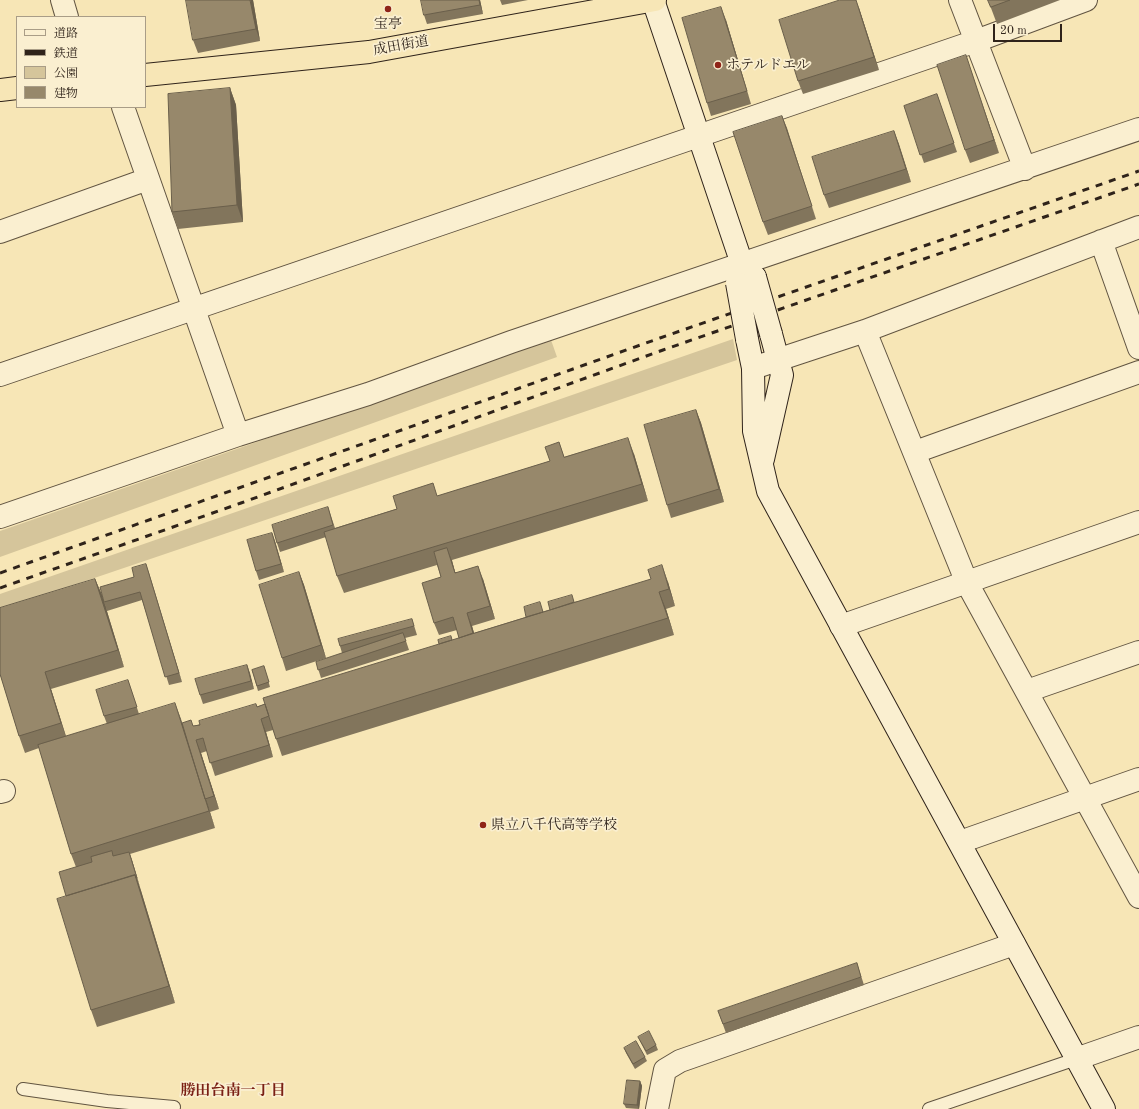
<!DOCTYPE html>
<html>
<head>
<meta charset="utf-8">
<style>
  body { margin:0 }
  #map { position:relative; width:1139px; height:1109px; overflow:hidden; background:#f7e6b6; font-family:"Old Standard TT","Noto Serif JP",serif }
  canvas { display:block }
  .legend { position:absolute; left:16px; top:16px; width:130px; height:92px; box-sizing:border-box; background:#faefd0; border:1px solid #a99d87; margin:0; padding:5px 7px; list-style:none; font-size:12px; color:#2f231a }
  .legend li { display:flex; align-items:center; gap:8px; height:20px }
  .legend b { width:20px; border:1px solid #a99d87 }
  .scale { position:absolute; left:993px; top:24px; width:69px; height:18px; box-sizing:border-box; border:2px solid #2f231a; border-top:0; padding-left:5px; font-size:12px; line-height:14px; white-space:nowrap; color:#2f231a; -webkit-text-stroke:3px #faefd0; paint-order:stroke }
</style>
</head>
<body>
<div id="map">
<canvas width="1139" height="1109"></canvas>
<ul class="legend">
<li><b style="height:5px;background:#faefd0"></b>道路</li>
<li><b style="height:5px;background:#2f231a"></b>鉄道</li>
<li><b style="height:11px;background:#d5c59b"></b>公園</li>
<li><b style="height:11px;background:#97886b"></b>建物</li>
</ul>
<div class="scale">20 m</div>
</div>
<script>
const ctx = document.querySelector('canvas').getContext('2d');
ctx.lineJoin = 'round';
function fillPath(path, color) { ctx.fillStyle = color; ctx.fill(path, 'evenodd'); }
function strokePath(path, color, width, dash) { ctx.strokeStyle = color; ctx.lineWidth = width; ctx.lineCap = dash ? 'butt' : 'round'; ctx.setLineDash(dash || []); ctx.stroke(path); }
function write(font, color, halo, rows, align = 'center') {
  ctx.font = font + ' "Old Standard TT","Noto Serif JP",serif'; ctx.lineWidth = 3.5; ctx.setLineDash([]); ctx.textBaseline = 'middle'; ctx.strokeStyle = halo; ctx.fillStyle = color; for (const [text, x, y, turn = 0] of rows) {
    ctx.save(); ctx.translate(x, y); ctx.rotate((+turn || 0) * Math.PI / 180); ctx.textAlign = isNaN(turn) ? turn : align; if (halo) ctx.strokeText(text, 0, 0); ctx.fillText(text, 0, 0); ctx.restore();
  }
}
fillPath(new Path2D(`
  M733 339 737 360 0 610V594Z
  M551 340 557 357 0 557V531Z`), '#d5c59b');
const lane = new Path2D(`
  M23 1089 107 1101 174 1107
  M929 1109 1076 1059`);
const street = new Path2D(`
  M62 0 67 17
  M960 0 1025 169
  M123 107 238 435
  M0 232 148 179
  M1101 241 1139 348
  M865 331 967 583 1139 897
  M753 368 865 331 1139 227
  M0 375 976 41 1086 0
  M915 452 1139 372
  M0 517 238 435 368 394 511 342 1139 129
  M841 626 1139 522
  M1027 691 1139 652
  M0 792 4 791
  M960 842 1139 779
  M1076 1059 1139 1037
  M657 1109 665 1070 680 1061 1014 944`);
const secondary = new Path2D(`
  M653 0 742 264 755 277
  M747 339 753 368 754 431 768 491 1104 1109
  M763 459 782 375 771 334`);
const highway = new Path2D(`
  M145 75 369 52 655 0
  M0 90 17 88`);
strokePath(lane, '#615441', 14);
strokePath(street, '#615441', 24);
strokePath(secondary, '#2f231a', 24);
strokePath(highway, '#2f231a', 24);
strokePath(lane, '#faefd0', 12);
strokePath(street, '#faefd0', 22);
strokePath(secondary, '#faefd0', 22);
strokePath(highway, '#f7e6b6', 22);
strokePath(new Path2D(`
  M0 573 660 338 1139 171
  M0 588 241 503 663 350 1139 184`), '#2f231a', 3, [7, 7]);
const secondaryBridge = new Path2D(`
  M755 277 771 334
  M737 283 747 339`);
strokePath(secondaryBridge, '#2f231a', 24, []);
strokePath(secondaryBridge, '#faefd0', 22);
fillPath(new Path2D(`
  M253 0 260 41 198 53 193 40Z
  M480 0 483 14 427 24 424 15Z
  M500 0H528L502 5Z
  M988 0H1060L997 24Z
  M859 8 879 70 803 94 798 81Z
  M726 20 751 104 711 116 707 103Z
  M970 68 999 153 970 163 965 150Z
  M230 88 236 105 243 222 178 229 172 212Z
  M937 94 957 152 924 163 904 106Z
  M782 116 816 219 768 235 763 222Z
  M894 131 911 182 829 208 824 195Z
  M696 410 701 423 724 502 671 518 667 505Z
  M559 442 564 457 634 454 648 501 452 560 455 572 483 579 495 619 472 626 474 633 574 602 668 582 675 606 666 609 674 635 282 756 273 730 266 732 273 757 215 776 207 751 201 753 219 809 210 812 208 806 215 828 130 854 175 1003 97 1027 91 1010 66 896 76 867 71 854 39 748 25 753 19 736 0 674 95 579 102 595 124 667 51 689 66 736 107 724 104 716 128 680 139 714 182 723 194 726 265 704 459 638 457 630 439 635 434 623 441 577 437 565 344 593 337 576 326 537 280 552 277 543 328 507 335 528 550 461Z
  M272 533 284 572 259 580 256 571Z
  M146 564 182 682 169 685 142 600 107 611 104 602 134 577Z
  M299 572 304 585 326 658 286 671 282 658Z
  M412 619 417 635 405 638 409 650 321 678 316 662 342 653 340 646Z
  M247 665 254 689 203 704 200 695Z
  M264 666 270 687 258 691 252 670Z
  M857 963 864 985 726 1033 718 1011Z
  M638 1037 656 1045 658 1050 647 1055Z
  M624 1048 645 1057 647 1061 635 1069 626 1053Z
  M640 1081 642 1086 639 1109 626 1108 624 1104Z`), '#82755c');
fillPath(new Path2D(`
  M250 0H253L260 41 256 29Z
  M479 0H480L483 14 480 5Z
  M856 0 859 8 879 70 874 57Z
  M721 7 726 20 751 104 747 91Z
  M966 55 970 68 999 153 994 140Z
  M230 88 236 105 243 222 237 205Z
  M782 116 787 128 816 219 812 206Z
  M894 131 899 144 911 182 906 169Z
  M696 410 701 423 724 502 719 489Z
  M628 438 634 454 648 501 642 484Z
  M272 533 275 541 284 572 281 564Z
  M447 548 452 561 459 586 455 573Z
  M146 564 149 573 182 682 179 673Z
  M662 565 668 582 675 606 669 589Z
  M478 566 483 579 495 619 490 606Z
  M299 572 304 585 326 658 321 645Z
  M95 579 102 595 124 667 118 650Z
  M659 592 666 609 674 635 668 618Z
  M467 613 472 626 479 650 474 637Z
  M247 665 250 673 254 689 251 681Z
  M45 672 51 689 67 740 61 723Z
  M175 703 181 719 215 828 209 811Z
  M261 719 266 732 273 757 269 745Z
  M196 740 201 753 219 809 214 796Z
  M129 852 132 860 140 887 137 878Z
  M135 875 141 891 175 1003 169 986Z
  M640 1081 642 1086 639 1109 637 1105Z`), '#6a5f4b');
const building = new Path2D(`
  M186 0H250L256 29 193 40Z
  M421 0H479L480 5 424 15Z
  M840 0H856L874 57 798 81 779 20Z
  M988 0H1010L991 7Z
  M721 7 747 91 707 103 682 18Z
  M966 55 994 140 965 150 937 65Z
  M230 88 237 205 172 212 168 94Z
  M937 94 954 143 920 155 904 106Z
  M782 116 812 206 763 222 733 132Z
  M894 131 906 169 824 195 812 157Z
  M696 410 719 489 667 505 644 425Z
  M628 438 642 484 337 576 324 532 397 509 393 496 433 483 437 496 550 461 545 447 559 442 564 457Z
  M328 507 333 525 277 543 272 525Z
  M272 533 281 564 256 571 247 540Z
  M447 548 455 573 478 566 490 606 467 613 473 633 459 638 453 617 434 623 422 583 441 577 434 552Z
  M146 564 179 673 165 677 140 592 104 602 100 587 134 577 132 568Z
  M662 565 669 589 659 592 668 618 276 739 263 698 651 579 648 570Z
  M299 572 321 645 282 658 259 585Z
  M95 579 118 650 45 672 61 723 19 736 0 674V608Z
  M572 595 574 602 550 610 548 602Z
  M540 602 543 612 526 617 524 607Z
  M412 619 414 626 340 646 338 639Z
  M403 633 406 641 318 670 316 662Z
  M451 636 452 640 439 644 438 640Z
  M247 665 251 681 200 695 195 679Z
  M264 666 269 682 257 686 252 670Z
  M128 680 137 707 104 716 96 690Z
  M175 703 209 811 71 854 38 745Z
  M256 704 257 707 265 704 269 716 261 719 269 745 210 763 203 738 196 740 214 796 205 799 182 723 191 720 193 726 200 725 199 721Z
  M112 851 113 856 129 852 137 878H136L135 875 66 896 59 872 92 862 91 857Z
  M135 875 169 986 91 1010 57 899Z
  M857 963 861 977 723 1024 718 1011Z
  M649 1031 656 1045 646 1051 638 1037Z
  M636 1041 645 1057 633 1064 624 1048Z
  M627 1080 640 1081 637 1105 624 1104Z`);
fillPath(building, '#97886b');
strokePath(building, '#6a5f4b', 1);
for (const [x, y, r, color] of [
  [388,9,4,"#8f2418"],
  [718,65,4,"#8f2418"],
  [483,825,4,"#8f2418"]
]) { const dot = new Path2D(); dot.arc(x, y, r, 0, 2 * Math.PI); ctx.fillStyle = color; ctx.fill(dot); strokePath(dot, '#faefd0', 1.5); }
write('14px', '#2f231a', '#faefd0', [
  ["宝亭",388,24,"center"],
  ["ホテルドエル",726,65],
  ["県立八千代高等学校",491,825]
], 'left');
write('14px', '#2f231a', '#faefd0', [
  ["成田街道",401,46,-10]
]);
write('bold 15px', '#7a1f14', '#faefd0', [
  ["勝田台南一丁目",233,1091]
]);
</script>
</body>
</html>
